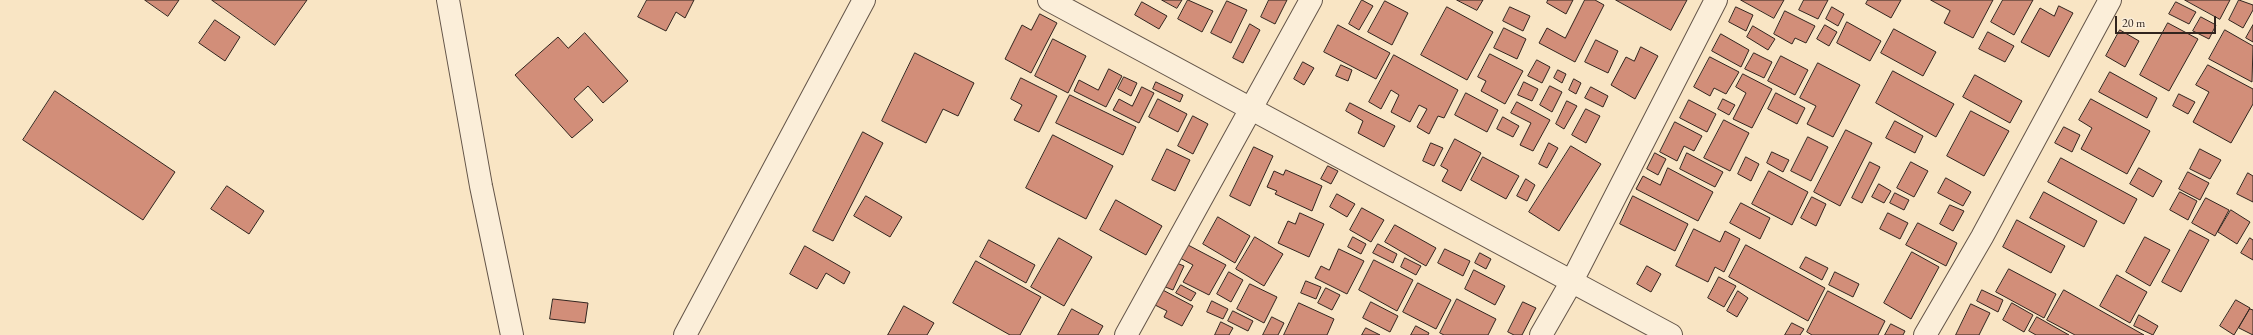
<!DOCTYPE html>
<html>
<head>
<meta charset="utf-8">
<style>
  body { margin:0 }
  #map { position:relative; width:2253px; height:335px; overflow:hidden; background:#f9e5c4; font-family:"EB Garamond",serif }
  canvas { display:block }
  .scale { position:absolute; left:2115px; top:16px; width:101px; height:18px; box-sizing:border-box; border:2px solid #31241e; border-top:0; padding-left:5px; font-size:12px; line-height:14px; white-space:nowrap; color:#31241e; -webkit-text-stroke:3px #fbeed9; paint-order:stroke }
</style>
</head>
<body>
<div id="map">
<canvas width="2253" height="335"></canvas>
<div class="scale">20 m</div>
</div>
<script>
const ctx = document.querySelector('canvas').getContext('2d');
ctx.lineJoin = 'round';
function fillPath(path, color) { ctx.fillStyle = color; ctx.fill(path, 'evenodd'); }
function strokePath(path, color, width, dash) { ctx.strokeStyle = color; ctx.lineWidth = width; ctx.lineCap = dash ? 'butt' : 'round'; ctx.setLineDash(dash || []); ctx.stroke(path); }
const building = new Path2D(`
  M145 0H179L168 16Z
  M212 0H307L275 45Z
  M647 0H694L685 18 676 12 666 31 638 17Z
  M1162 0H1182L1177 8Z
  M1188 0 1213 11 1202 32 1178 19Z
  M1269 0H1287L1275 24 1261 17Z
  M1362 0 1373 6 1359 30 1349 24Z
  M1457 0H1483L1477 10Z
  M1548 0H1573L1566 14 1547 3Z
  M1585 0H1595L1604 5 1575 62 1539 43 1547 28 1565 38Z
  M1616 0H1687L1671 30Z
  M1741 0H1784L1774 18Z
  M1804 0H1828L1818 19 1799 10Z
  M1868 0H1901L1891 18 1866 4Z
  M1931 0H1993L1973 38 1944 23 1950 11Z
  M2003 0H2033L2014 35 1991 22Z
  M2185 0H2230L2220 19Z
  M2239 0 2253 5V10L2243 28 2229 20Z
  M1227 1 1247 10 1231 43 1211 33Z
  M1385 1 1408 13 1392 45 1368 32Z
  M1142 2 1167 16 1159 29 1135 15Z
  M2176 2 2196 12 2189 24 2169 14Z
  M2059 6 2073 13 2049 57 2021 42 2040 8 2054 16Z
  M1447 7 1493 32 1467 80 1421 55Z
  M1510 7 1530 16 1523 31 1503 21Z
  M1736 7 1753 15 1746 31 1729 22Z
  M1832 7 1844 14 1838 26 1826 19Z
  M1785 11 1815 26 1806 43 1795 38 1792 44 1774 34Z
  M1040 14 1057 23 1031 73 1005 59 1022 25 1031 30Z
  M2201 17 2216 25 2209 39 2193 31Z
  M215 20 240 37 225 61 199 43Z
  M1847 22 1881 41 1870 61 1837 43Z
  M2168 23 2198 39 2169 91 2140 75Z
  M1250 24 1260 30 1243 63 1233 58Z
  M1338 25 1390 53 1376 79 1324 52Z
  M1825 25 1837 32 1829 46 1817 39Z
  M2253 25V42L2246 38Z
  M1753 26 1775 39 1768 50 1747 37Z
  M1504 28 1526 39 1517 59 1494 48Z
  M1894 29 1936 52 1923 76 1881 53Z
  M2120 30 2139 41 2125 67 2106 56Z
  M2225 30 2253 46 2252 82 2209 59Z
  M1988 32 2014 46 2005 62 1979 49Z
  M585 33 628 81 603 103 588 86 574 99 593 120 572 138 515 75 558 37 568 48Z
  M1721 34 1749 50 1741 67 1712 51Z
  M1053 39 1086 56 1068 93 1035 76Z
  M1596 40 1618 51 1608 73 1585 62Z
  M1641 47 1658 56 1635 99 1611 85 1626 57 1634 61Z
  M915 53 974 83 958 116 943 109 926 143 882 121Z
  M1754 53 1772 62 1764 78 1745 69Z
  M1490 54 1523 71 1505 104 1481 91 1486 81 1478 77Z
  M1394 55 1458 90 1444 118 1438 116 1429 134 1417 127 1427 109 1419 105 1410 122 1391 112 1399 95 1391 90 1381 109 1369 102Z
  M1781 56 1808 70 1795 95 1768 81Z
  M1710 57 1739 72 1726 94 1714 88 1710 96 1694 87Z
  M1537 60 1550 67 1542 83 1528 76Z
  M1303 62 1314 68 1304 85 1294 79Z
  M1818 63 1860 85 1833 137 1807 124 1816 106 1800 98Z
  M1341 65 1352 70 1348 81 1336 76Z
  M2208 65 2253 89V104L2231 143 2193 122 2209 92 2196 85Z
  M1109 69 1122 76 1106 107 1074 91 1079 80 1098 90Z
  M1558 70 1566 74 1562 83 1554 78Z
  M1893 71 1954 104 1936 137 1876 103Z
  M2110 72 2157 98 2147 118 2099 92Z
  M1743 74 1772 89 1752 128 1733 119 1746 93 1736 87Z
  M1975 75 2022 101 2010 123 1963 97Z
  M1124 77 1137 83 1131 96 1118 89Z
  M1021 78 1057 96 1039 132 1014 120 1022 105 1011 99Z
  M1574 79 1581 83 1576 94 1569 90Z
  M1156 82 1183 95 1180 102 1153 89Z
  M1524 82 1538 89 1532 101 1518 95Z
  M1550 86 1562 92 1552 112 1540 105Z
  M1142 87 1154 93 1139 123 1113 110 1119 99 1132 106Z
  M1591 87 1608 96 1603 107 1585 98Z
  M55 91 175 172 143 220 23 140Z
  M1466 93 1498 110 1487 132 1455 115Z
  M1776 93 1805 108 1797 124 1768 109Z
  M2179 94 2195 102 2188 114 2173 106Z
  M1070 95 1136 127 1123 155 1056 123Z
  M1158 99 1187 114 1178 132 1149 117Z
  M1723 99 1735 105 1729 115 1718 109Z
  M2091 99 2150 131 2127 174 2081 149 2092 128 2079 120Z
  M1689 100 1716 114 1707 132 1680 118Z
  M1567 101 1577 106 1564 129 1556 124Z
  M1517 102 1550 120 1533 151 1520 145 1531 123 1511 113Z
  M1350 103 1395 126 1384 147 1358 133 1363 121 1346 111Z
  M1586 109 1600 116 1586 143 1572 135Z
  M1971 111 2009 131 1984 176 1947 156Z
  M1193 116 1208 124 1193 154 1178 146Z
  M1503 117 1519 126 1513 137 1497 129Z
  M1724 120 1749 133 1730 171 1704 158Z
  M1895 121 1923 136 1915 153 1886 138Z
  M1675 122 1702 136 1694 151 1684 146 1677 161 1660 152Z
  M2064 127 2080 135 2072 152 2055 143Z
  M1846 130 1872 143 1840 206 1814 192Z
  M863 132 883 143 833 241 813 231Z
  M1053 135 1113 166 1086 219 1026 188Z
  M1808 137 1828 147 1811 181 1791 171Z
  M1455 139 1481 153 1461 191 1442 181 1448 170 1441 166Z
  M1431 143 1443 148 1434 166 1423 161Z
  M1549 143 1558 148 1547 168 1539 164Z
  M1571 146 1601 164 1559 231 1529 212Z
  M1254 147 1273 156 1250 206 1230 196Z
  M1167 149 1190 160 1175 191 1152 180Z
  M2200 149 2221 160 2210 179 2190 169Z
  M1772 152 1789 160 1783 172 1767 163Z
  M1655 153 1666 159 1658 175 1647 169Z
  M1687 153 1723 172 1715 187 1680 169Z
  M1483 157 1519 176 1506 199 1471 180Z
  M1746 157 1759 164 1751 181 1738 174Z
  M2061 158 2137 199 2124 224 2048 182Z
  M1870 162 1880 167 1862 203 1852 198Z
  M1911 162 1928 171 1914 197 1897 188Z
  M1328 166 1338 171 1331 184 1321 179Z
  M1668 168 1713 192 1698 221 1636 189 1643 176 1660 185Z
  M2139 168 2162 181 2153 197 2130 184Z
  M1286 170 1322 186 1312 211 1275 194 1277 191 1267 187 1274 171 1283 175Z
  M1769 171 1808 192 1792 225 1752 204Z
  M2188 172 2209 183 2200 200 2179 189Z
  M2248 173 2253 176V202L2237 194Z
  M1946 178 1971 192 1963 206 1938 193Z
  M1526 179 1535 185 1527 201 1517 196Z
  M1879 184 1891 191 1884 203 1872 197Z
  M227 186 264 211 249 234 211 209Z
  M2044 192 2097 221 2084 247 2030 218Z
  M2180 192 2197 201 2188 220 2170 210Z
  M1895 193 1909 200 1904 210 1890 203Z
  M1337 194 1355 204 1347 217 1330 207Z
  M866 196 902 217 890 237 854 216Z
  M1633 196 1688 224 1675 251 1620 224Z
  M1812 197 1826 204 1816 226 1801 218Z
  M2206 198 2229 210 2215 236 2192 223Z
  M1116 200 1162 226 1146 255 1100 230Z
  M1741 203 1770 218 1760 239 1730 223Z
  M1950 205 1964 211 1953 231 1940 224Z
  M1362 208 1384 220 1371 242 1350 230Z
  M2231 210 2250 222 2237 244 2218 232Z
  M1300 213 1324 224 1309 257 1278 243 1288 221 1295 224Z
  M1888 213 1908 223 1900 239 1880 229Z
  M1218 217 1250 236 1235 263 1203 244Z
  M2017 220 2065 246 2051 273 2003 247Z
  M1918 223 1957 243 1946 266 1906 245Z
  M1395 225 1436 248 1426 266 1385 242Z
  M1694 229 1720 242 1725 231 1740 239 1724 272 1715 267 1708 282 1676 266Z
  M2190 230 2209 240 2181 292 2162 282Z
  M1255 237 1283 254 1264 286 1236 269Z
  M1353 237 1366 244 1361 254 1348 247Z
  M2145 237 2170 250 2150 286 2126 272Z
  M1059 238 1092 257 1064 306 1031 287Z
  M2250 238 2253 240V260L2241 253Z
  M989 240 1035 265 1026 283 980 257Z
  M1378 244 1397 254 1393 263 1373 253Z
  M1188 245 1226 265 1209 295 1183 282 1193 265 1180 258Z
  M1746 245 1825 288 1808 321 1729 277Z
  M805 246 850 272 844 284 826 273 817 289 790 274Z
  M1339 249 1364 261 1347 294 1315 278 1321 266 1329 270Z
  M1445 249 1470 261 1463 276 1438 263Z
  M1912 252 1939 267 1911 319 1884 303Z
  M1480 253 1491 259 1486 269 1475 263Z
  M1806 257 1828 268 1822 280 1800 268Z
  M1405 258 1421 266 1416 275 1401 267Z
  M1374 260 1413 280 1397 311 1359 290Z
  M976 261 1041 297 1020 335H1010L953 303Z
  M1174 262 1184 266 1173 290 1163 286Z
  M1647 266 1661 274 1651 292 1637 284Z
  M2009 269 2056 294 2044 318 1996 292Z
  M1474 270 1505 286 1495 305 1465 289Z
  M1229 272 1243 280 1231 302 1217 294Z
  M1835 272 1859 284 1853 297 1829 285Z
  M2117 275 2147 292 2130 323 2100 306Z
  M1719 277 1736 286 1724 307 1708 298Z
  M1306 281 1321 287 1316 299 1301 293Z
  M1418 283 1451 300 1436 329 1403 312Z
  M1250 284 1277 297 1264 323 1237 309Z
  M1181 285 1196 293 1191 301 1176 293Z
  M1159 288 1193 306 1182 326 1164 317 1167 311 1151 303Z
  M1326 288 1340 295 1332 310 1318 303Z
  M1982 290 2003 300 1998 312 1977 301Z
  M2064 290 2144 335H2075L2047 320Z
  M1738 291 1748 298 1737 317 1727 311Z
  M1828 291 1885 321 1878 335H1812L1807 332Z
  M553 299 588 303 585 323 550 319Z
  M1457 299 1496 319 1488 335H1444L1440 333Z
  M2236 300 2250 308 2234 335 2220 326Z
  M1212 301 1228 309 1223 319 1207 312Z
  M1371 302 1398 316 1390 332 1363 318Z
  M1523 302 1536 308 1522 335H1514L1508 332Z
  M1299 303 1334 319 1327 335H1284Z
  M2012 303 2033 315 2024 332 2003 320Z
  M1971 304 1990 313 1979 335H1956Z
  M904 306 934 323 927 335H888Z
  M1072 309 1103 326 1098 335H1058Z
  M2250 309 2253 310V335L2239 328Z
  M1233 311 1253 321 1248 331 1228 321Z
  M2139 315 2158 326 2153 335 2134 326Z
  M1272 317 1284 323 1278 335H1263Z
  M2037 317 2069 335H2036L2029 331Z
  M1221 322 1233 328 1229 335H1215Z
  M1792 323 1804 329 1800 335H1785Z
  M1891 324 1905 331 1903 335H1885Z
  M1416 326 1429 333 1428 335H1411Z
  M1366 328 1380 335H1362Z`);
fillPath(building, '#d28e79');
strokePath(building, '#31241e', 1);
const minor = new Path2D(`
  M448 0 481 186 512 335
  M1049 0 1671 335
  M685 335 864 0
  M1126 335 1311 0
  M1541 335 1572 281 1716 0
  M1925 335 1982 237 2110 0`);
strokePath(minor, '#635448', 24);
strokePath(minor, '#fbeed9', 22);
</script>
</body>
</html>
